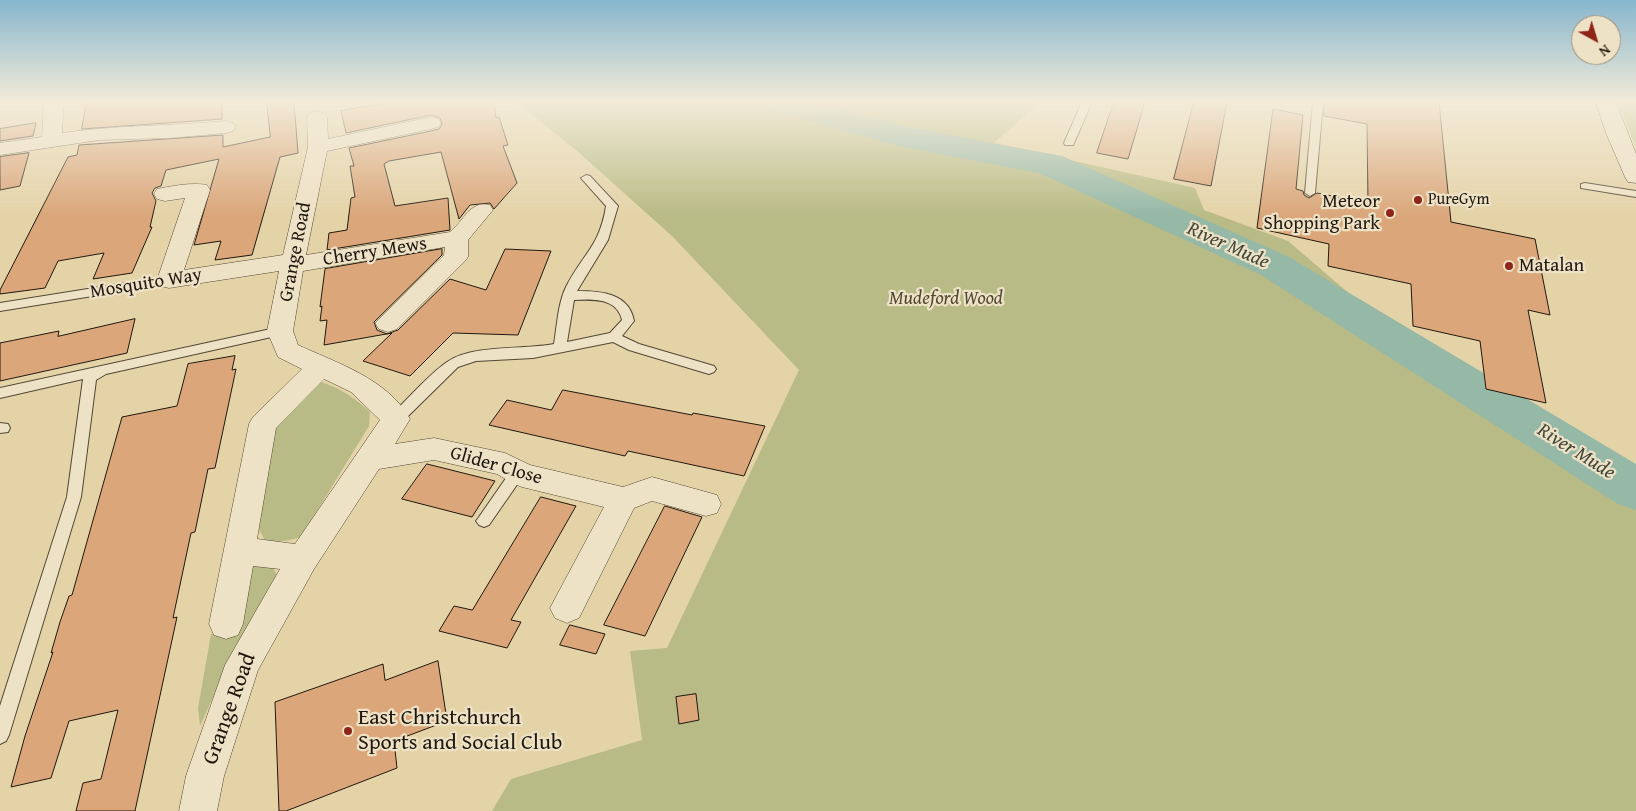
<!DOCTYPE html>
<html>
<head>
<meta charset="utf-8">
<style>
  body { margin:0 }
  #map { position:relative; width:1636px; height:811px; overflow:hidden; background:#e5d3a8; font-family:"Gentium Book Plus",serif }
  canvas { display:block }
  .north { position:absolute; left:1571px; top:15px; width:50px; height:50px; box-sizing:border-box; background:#eee2c6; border:1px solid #9c917c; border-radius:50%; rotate:141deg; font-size:14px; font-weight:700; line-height:20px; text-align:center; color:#20180e }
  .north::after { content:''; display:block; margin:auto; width:18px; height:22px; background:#8f2418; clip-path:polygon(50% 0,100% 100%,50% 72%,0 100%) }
</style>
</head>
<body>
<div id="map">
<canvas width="1636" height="811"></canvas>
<div class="north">N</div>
</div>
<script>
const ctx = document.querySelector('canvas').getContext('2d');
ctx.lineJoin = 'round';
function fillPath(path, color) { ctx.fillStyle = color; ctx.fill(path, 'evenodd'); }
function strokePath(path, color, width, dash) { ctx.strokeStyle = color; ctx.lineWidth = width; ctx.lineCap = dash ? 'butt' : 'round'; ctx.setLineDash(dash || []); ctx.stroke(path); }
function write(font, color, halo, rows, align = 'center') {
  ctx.font = font + ' "Gentium Book Plus",serif'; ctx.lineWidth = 4.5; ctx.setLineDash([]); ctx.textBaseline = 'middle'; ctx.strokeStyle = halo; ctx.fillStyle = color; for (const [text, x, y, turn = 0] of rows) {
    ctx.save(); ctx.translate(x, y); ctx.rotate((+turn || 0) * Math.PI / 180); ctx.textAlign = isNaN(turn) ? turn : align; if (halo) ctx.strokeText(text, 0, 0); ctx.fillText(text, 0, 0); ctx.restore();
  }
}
fillPath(new Path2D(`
  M516 102H1040L994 143 1195 188 1204 210 1288 241 1365 307 1477 385 1636 477V811H492L511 779 642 740 630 651 667 648 799 370 672 236 576 150Z
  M1618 102H1636V147Z
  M321 382C340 388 355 398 370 412L369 426 301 537C288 541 278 543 265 540L258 528 273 431Z
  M258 562 272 566 277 575 225 670 200 726 198 708 211 634 238 628 251 566Z`), '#b8bb85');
fillPath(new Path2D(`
  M762 102H816L907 127 1062 156 1289 257 1636 464V510L1618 504 1261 275 1039 173 903 147 766 109Z`), '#96b8a7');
const building = new Path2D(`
  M87 102H222V119L82 129Z
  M267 102H294L298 153 280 157 252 255 215 260 221 241 194 245 219 159 166 170 161 186 155 188 152 193 156 201 150 227H152L132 273 93 279 104 253 58 261 45 288 0 294V290L68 157 77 155 79 145 223 135V147L270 137Z
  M392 102H494L496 118 499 117 508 145 503 146 517 183 494 209 490 203 470 205 459 219 441 152 389 161 384 164 395 206 448 198 450 230 327 250 329 233 347 230 351 198 355 197 350 166H354L349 148 431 131 439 129 442 124 440 118 431 115 346 133 341 111Z
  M1114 102H1145L1128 159 1097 153Z
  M1194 102H1227L1211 186 1174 179Z
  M1325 102H1439L1451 222 1535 239 1550 315 1528 310 1546 403 1486 389 1480 341 1413 326 1411 284 1328 266 1329 244 1257 228 1273 109 1303 115 1296 189 1303 191 1304 195 1309 198 1317 193 1368 203 1367 124 1324 116Z
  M36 123 33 136 0 141V129Z
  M29 153 20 186 0 190V157Z
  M442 249V255L374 322 377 330 387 334 398 330 450 279 486 290 505 249 551 251 518 335 453 333 410 376 363 361 392 333 324 345 327 320 320 321 322 306 320 307 325 269Z
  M135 319 127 353 0 381V343L59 331 58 336Z
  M235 356 232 370 236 369 215 468 208 469 195 532 191 533 173 618 177 617 135 811H76L83 783 101 779 118 710 69 721 51 778 11 787 25 736 53 652 51 653 60 622 69 596 72 595 122 417 177 406 188 364Z
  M563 390 692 415 693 413 765 426 744 476 628 451 625 456 489 425 507 400 551 410Z
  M427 464 495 481 472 517 402 499Z
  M541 497 576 506 511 620 521 622 507 648 439 631 454 606 472 610Z
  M665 506 702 517 645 636 604 625Z
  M570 625 605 634 596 654 560 645Z
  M438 661 447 721 394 741 397 768 286 811H279L275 702 383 664 385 680Z
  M696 694 699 720 679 724 676 697Z`);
fillPath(building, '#daa67a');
strokePath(building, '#20180e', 1);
const service = new Path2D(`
  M1082 102H1092L1074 143 1073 145H1065L1064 143Z
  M1313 102H1323L1315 193 1310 196 1305 193Z
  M586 175 590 176 618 206 608 240 577 291C601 291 629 293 634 321L622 336 639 344 714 366 716 369 714 372 709 374 629 350 613 342 533 358 476 361 458 367 401 423H391L389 419 391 415C409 398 427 376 447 362 472 344 524 350 554 344 557 326 558 303 566 287 582 255 600 246 606 206L581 178ZM574 300C593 299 617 298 622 320L610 333 567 342Z
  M1585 183 1636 191V197L1581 188V184Z
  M169 276 175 280 173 283 0 311V303Z
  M280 327 286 331 285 334 106 374 96 380 81 497 9 735 6 741 0 744V706L67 497 83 379 0 398V388Z
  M0 423 8 424 10 428 8 432 0 433Z
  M518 466 523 468 525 472 523 476 489 525 484 527 479 525 476 521 479 517 513 468Z`);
const minor = new Path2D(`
  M44 102H64L62 133C116 125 171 126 226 121L233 123 236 127 233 131 226 133 170 138 99 140 0 155V143L42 137Z
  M317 111 324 113 327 117 328 139 431 117 438 119 441 123 438 127 431 129 327 151 306 255 450 232C464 221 470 200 490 205L493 210 468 240V257L464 262 397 329 388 332 379 329 375 323 444 255 445 247 303 271 293 331 298 345C337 363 388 379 410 419L395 444 434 438 505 453 530 465 623 487 652 477 717 495 721 504 717 513 706 516 652 501 634 508 579 618 567 623 555 618 550 608 604 507 522 487 512 483 497 474 434 460 379 469 314 569 258 670 224 776 217 811H179L186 776 225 665 280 569 253 566 243 624 238 635 226 639 214 635 209 624 249 424 253 417 302 369 278 357 267 331 279 271 169 288 160 286 157 280 185 198 165 201 157 199 154 194 157 189C172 186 192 182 207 185L210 190 184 270 283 255 308 147 307 117 310 113ZM324 379 351 392 380 420 295 544 257 539 276 428Z`);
const secondary = new Path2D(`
  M1596 102H1616L1636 154V183L1628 182 1625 177 1606 133Z`);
strokePath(service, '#514734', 2);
strokePath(minor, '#514734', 1);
strokePath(secondary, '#20180e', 1);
fillPath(service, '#eee2c6');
fillPath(minor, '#eee2c6');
fillPath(secondary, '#eee2c6');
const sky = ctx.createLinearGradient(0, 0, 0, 216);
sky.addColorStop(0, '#87b6ce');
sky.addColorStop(0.47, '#f3ebd8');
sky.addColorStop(1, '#f3ebd800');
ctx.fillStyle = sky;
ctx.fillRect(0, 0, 1636, 216);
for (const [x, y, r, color] of [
  [1418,200,5,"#8f2418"],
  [1390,213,5,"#8f2418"],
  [1509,266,5,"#8f2418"],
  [348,731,5,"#8f2418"]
]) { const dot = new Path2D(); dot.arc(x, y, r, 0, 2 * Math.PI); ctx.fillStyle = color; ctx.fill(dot); strokePath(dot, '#eee2c6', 2); }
write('16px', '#20180e', '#eee2c6', [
  ["PureGym",1428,200]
], 'left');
write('19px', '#20180e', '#eee2c6', [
  ["Meteor",1380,202],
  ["Shopping Park",1380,224],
  ["Matalan",1519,266,"left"]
], 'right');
write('19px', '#20180e', '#eee2c6', [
  ["Grange Road",296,252,-79],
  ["Cherry Mews",375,252,-9],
  ["Mosquito Way",146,284,-9],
  ["Glider Close",496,466,16]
]);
write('italic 19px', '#4e4932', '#eee2c6', [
  ["Mudeford Wood",946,299]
]);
write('italic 20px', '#43483c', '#eee2c6', [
  ["River Mude",1228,246,24],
  ["River Mude",1576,452,32]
]);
write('22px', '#20180e', '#eee2c6', [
  ["Grange Road",230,709,-70]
]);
write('22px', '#20180e', '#eee2c6', [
  ["East Christchurch",358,718],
  ["Sports and Social Club",358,743]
], 'left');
</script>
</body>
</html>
